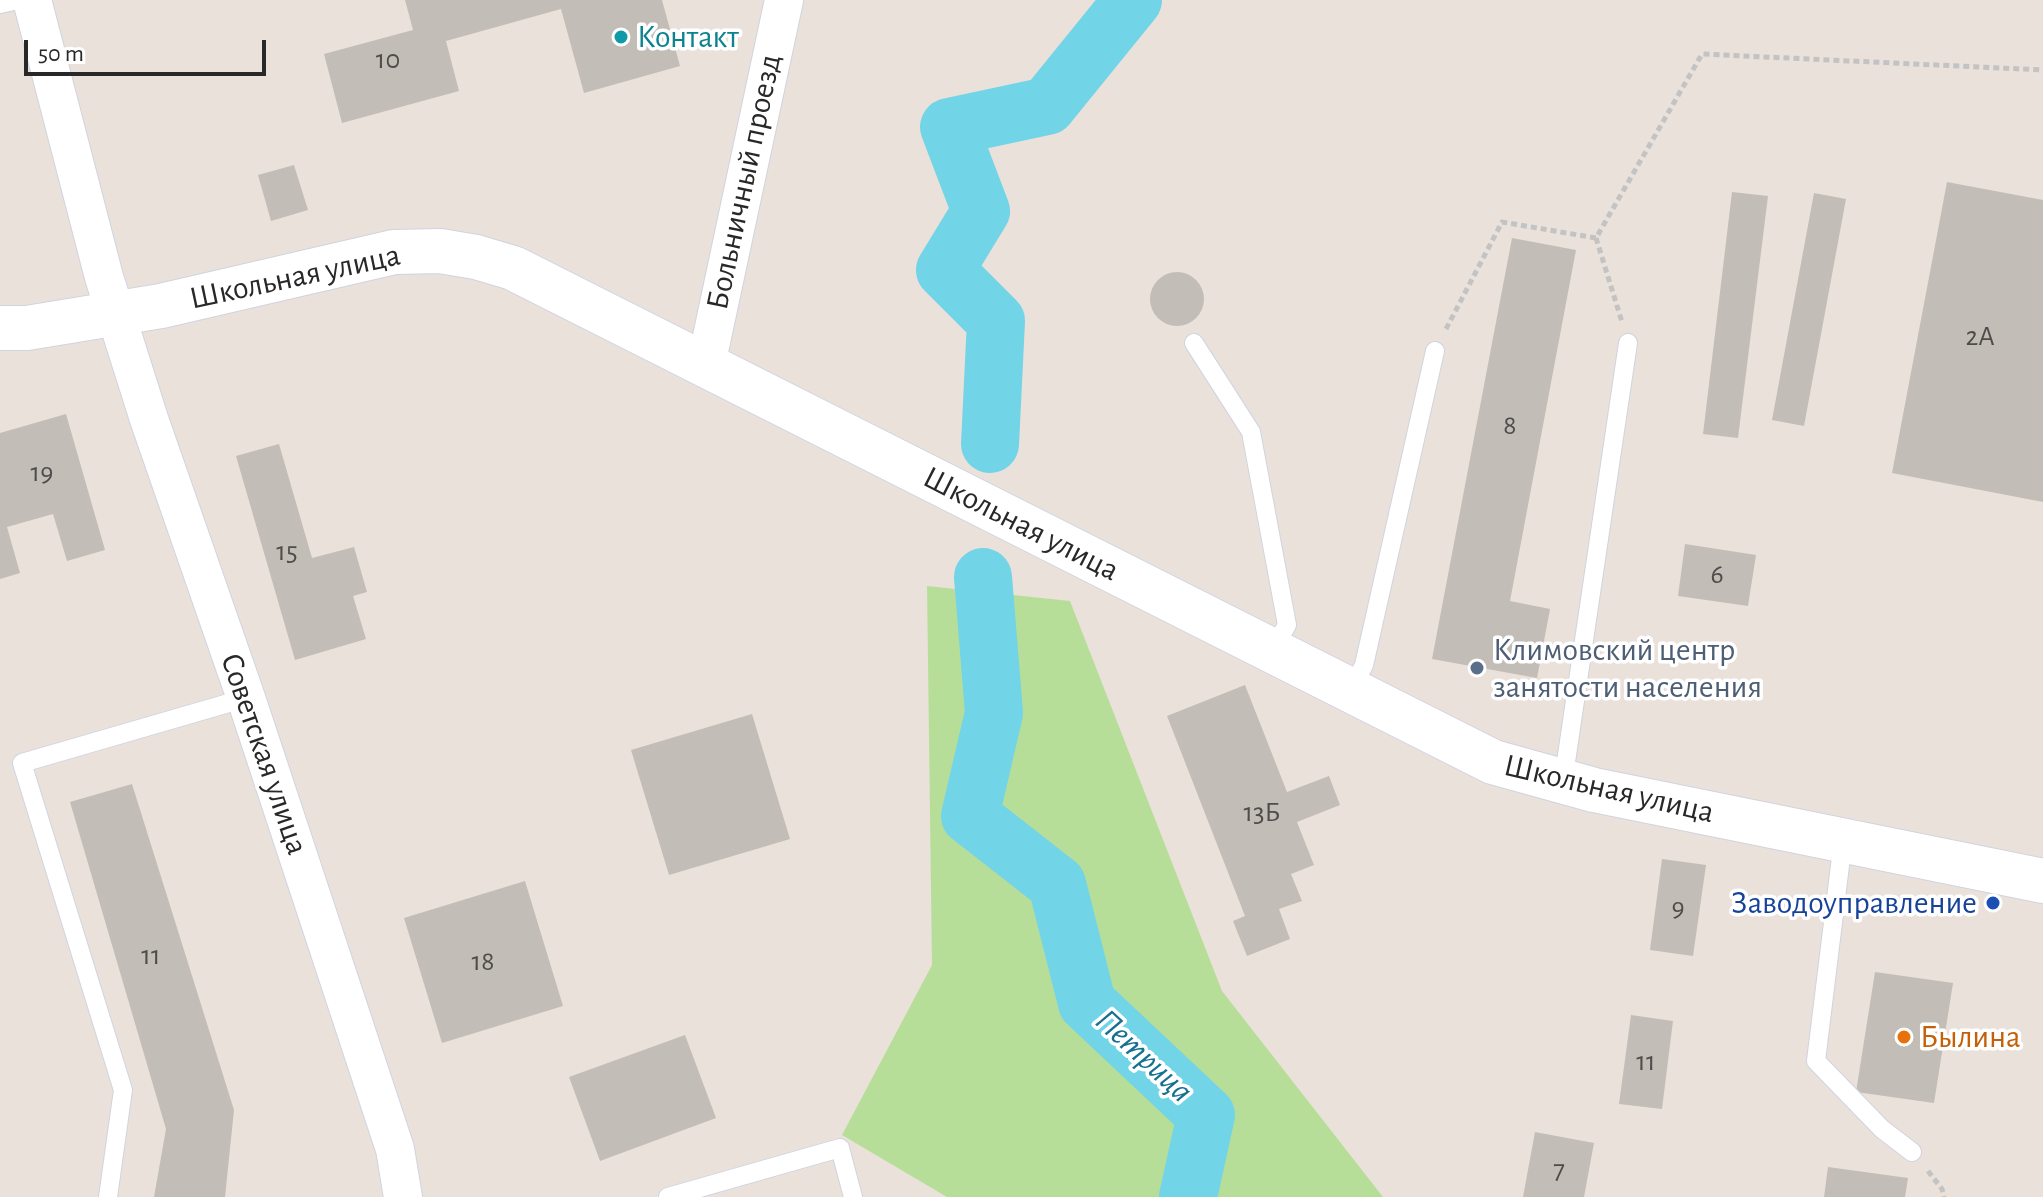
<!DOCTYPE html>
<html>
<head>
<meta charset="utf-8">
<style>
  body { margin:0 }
  #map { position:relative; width:2043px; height:1197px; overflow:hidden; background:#eae1da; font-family:"Alegreya Sans",sans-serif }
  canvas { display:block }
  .scale { position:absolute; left:24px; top:40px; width:242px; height:36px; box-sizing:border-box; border:4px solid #282828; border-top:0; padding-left:10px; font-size:24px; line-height:28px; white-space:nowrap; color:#282828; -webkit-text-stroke:6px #fff; paint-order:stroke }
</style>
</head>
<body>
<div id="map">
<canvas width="2043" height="1197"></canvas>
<div class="scale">50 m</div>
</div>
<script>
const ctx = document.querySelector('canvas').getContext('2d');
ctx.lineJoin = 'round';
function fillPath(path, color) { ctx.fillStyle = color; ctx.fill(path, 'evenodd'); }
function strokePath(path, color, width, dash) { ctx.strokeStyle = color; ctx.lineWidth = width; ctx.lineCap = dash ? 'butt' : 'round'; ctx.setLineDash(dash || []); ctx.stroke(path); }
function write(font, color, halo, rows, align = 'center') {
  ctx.font = font + ' "Alegreya Sans",sans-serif'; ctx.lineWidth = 7; ctx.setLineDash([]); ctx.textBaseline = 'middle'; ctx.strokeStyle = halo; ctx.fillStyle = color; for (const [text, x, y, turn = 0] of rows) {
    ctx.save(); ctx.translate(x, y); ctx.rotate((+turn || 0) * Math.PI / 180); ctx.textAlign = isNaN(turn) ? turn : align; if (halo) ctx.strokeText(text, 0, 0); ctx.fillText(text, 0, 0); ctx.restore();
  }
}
fillPath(new Path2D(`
  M927 586 1070 601 1222 991 1383 1197H947L842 1135 932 965Z`), '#b7de99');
strokePath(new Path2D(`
  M990 444 996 321 945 270 981 211 949 127 1047 106 1133 0
  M983 577 994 713 970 816 1057 884 1087 1003 1206 1115 1188 1197`), '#72d4e7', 58);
fillPath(new Path2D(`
  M405 0H662L680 66 584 93 561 9 446 41 459 91 342 123 324 54 413 30Z
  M294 165 308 210 271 221 258 175Z
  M1947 182 2043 200V502L1892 473Z
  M1732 192 1768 196 1738 438 1703 434Z
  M1814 193 1846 199 1804 426 1772 420Z
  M1512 238 1576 250 1510 601 1550 609 1537 678 1432 659Z
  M1150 299a27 27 0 1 1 54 0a27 27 0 1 1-54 0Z
  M66 414 105 550 67 561 53 514 7 527 20 573 0 579V433Z
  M279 444 312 558 354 547 367 592 353 596 366 639 295 660 236 456Z
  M1685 544 1756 555 1748 606 1678 596Z
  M1245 685 1287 792 1329 776 1340 805 1297 822 1314 865 1291 874 1302 901 1279 909 1290 939 1247 956 1233 921 1245 916 1167 716Z
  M752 714 790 839 669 875 631 750Z
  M132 784 234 1110 225 1197H154L166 1129 70 802Z
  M1662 859 1706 865 1693 956 1650 950Z
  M525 881 563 1006 442 1043 404 918Z
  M1875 972 1953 983 1934 1103 1856 1092Z
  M1631 1015 1673 1021 1662 1109 1619 1104Z
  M685 1035 716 1118 600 1161 569 1077Z
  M1535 1132 1594 1143 1584 1197H1523Z
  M1828 1167 1908 1178 1905 1197H1824Z`), '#c2bdb6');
const service = new Path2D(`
  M0 4 18 0
  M1194 343 1251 432 1287 625 1272 651
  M1351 691 1364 665 1435 351
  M1563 782 1628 343
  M1843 841 1816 1061 1882 1129 1912 1152
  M108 1197 123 1090 22 763 246 698
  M668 1197 840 1148 853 1197`);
const minor = new Path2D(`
  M32 0 104 277 149 419 246 698 395 1149 403 1197
  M706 365 784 0`);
const tertiary = new Path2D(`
  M0 328H27L161 306 394 252 440 251 476 257 513 268 1493 762 1594 790 2043 881`);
strokePath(service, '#d0d4e0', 20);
strokePath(minor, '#d0d4e0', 40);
strokePath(tertiary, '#d0d4e0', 46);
strokePath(new Path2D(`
  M1596 238 1622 322
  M1446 329 1502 222 1596 238 1702 54 2043 70
  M1928 1171 1942 1189 1944 1197`), '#c3c3c3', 5, [6, 4]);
strokePath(service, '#fff', 18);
strokePath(minor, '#fff', 38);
strokePath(tertiary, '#fff', 44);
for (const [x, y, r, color] of [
  [621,37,8,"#0f9aa8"],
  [1477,668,8,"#5c6f8a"],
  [1993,903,8,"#1a4fb4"],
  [1904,1037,8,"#e8710a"]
]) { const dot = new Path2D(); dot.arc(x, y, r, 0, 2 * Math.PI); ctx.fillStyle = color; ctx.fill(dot); strokePath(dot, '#fff', 3); }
write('28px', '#4e4d4c', null, [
  ["10",388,60],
  ["2А",1980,337],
  ["8",1510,426],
  ["19",42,473],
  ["15",287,552],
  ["6",1717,575],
  ["13Б",1262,813],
  ["9",1678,908],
  ["11",151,956],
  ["18",483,962],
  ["11",1646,1062],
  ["7",1559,1170]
]);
write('32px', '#0d838f', '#fff', [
  ["Контакт",637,37]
], 'left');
write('32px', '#282828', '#fff', [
  ["Больничный проезд",744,182,-78],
  ["Школьная улица",295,277,-12],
  ["Школьная улица",1021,524,27],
  ["Советская улица",264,754,71],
  ["Школьная улица",1609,789,13]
]);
write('32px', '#4e5e75', '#fff', [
  ["Климовский центр",1493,650],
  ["занятости населения",1493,687]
], 'left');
write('32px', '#164399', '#fff', [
  ["Заводоуправление",1977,903]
], 'right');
write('32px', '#c56008', '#fff', [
  ["Былина",1920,1037]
], 'left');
write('italic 34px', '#15718f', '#fff', [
  ["Петрица",1144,1056,43]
]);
</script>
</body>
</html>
